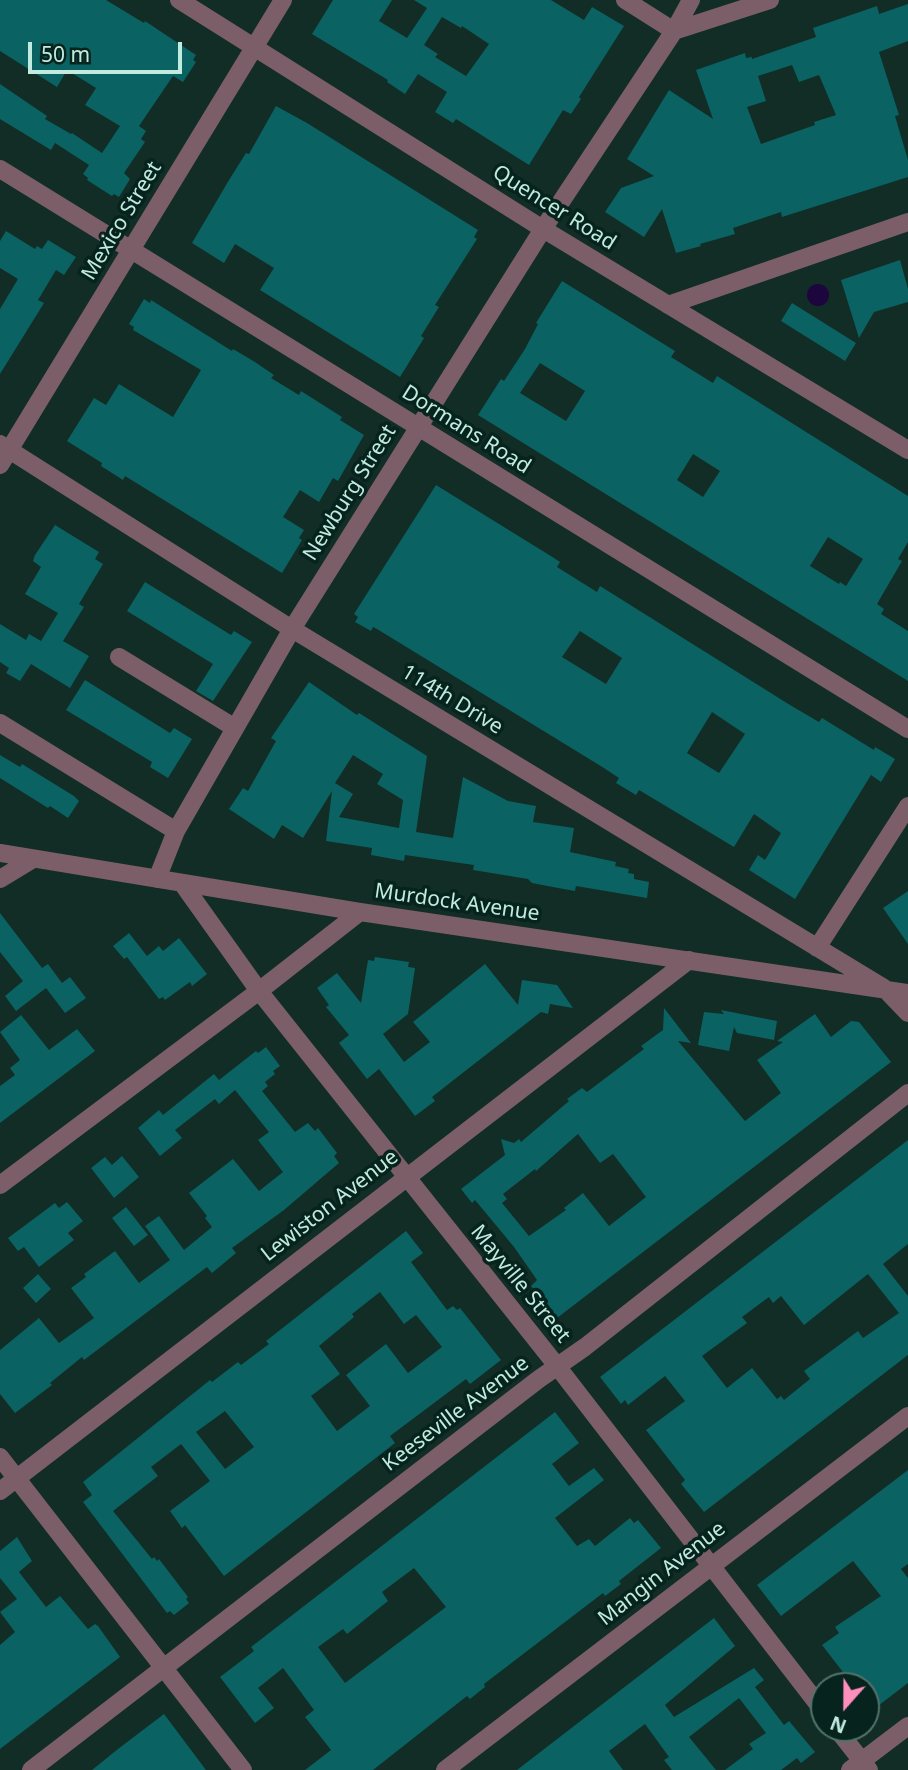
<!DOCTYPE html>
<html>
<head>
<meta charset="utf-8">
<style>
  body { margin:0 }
  #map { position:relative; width:908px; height:1770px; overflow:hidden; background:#112d26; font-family:"Noto Sans",sans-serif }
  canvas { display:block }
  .north { position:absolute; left:810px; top:1672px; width:70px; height:70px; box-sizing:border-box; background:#06231d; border:2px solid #51736a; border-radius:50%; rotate:201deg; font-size:19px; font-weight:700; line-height:28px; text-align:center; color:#c1ebde }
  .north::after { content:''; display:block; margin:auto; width:24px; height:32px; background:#fe8ebb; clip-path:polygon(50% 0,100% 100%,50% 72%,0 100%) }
  .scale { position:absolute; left:28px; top:42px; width:154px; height:32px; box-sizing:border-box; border:4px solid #c1ebde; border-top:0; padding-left:9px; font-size:21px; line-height:24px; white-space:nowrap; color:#c1ebde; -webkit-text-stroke:5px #06231d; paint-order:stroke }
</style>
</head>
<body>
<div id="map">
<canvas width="908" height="1770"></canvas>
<div class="north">N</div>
<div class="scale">50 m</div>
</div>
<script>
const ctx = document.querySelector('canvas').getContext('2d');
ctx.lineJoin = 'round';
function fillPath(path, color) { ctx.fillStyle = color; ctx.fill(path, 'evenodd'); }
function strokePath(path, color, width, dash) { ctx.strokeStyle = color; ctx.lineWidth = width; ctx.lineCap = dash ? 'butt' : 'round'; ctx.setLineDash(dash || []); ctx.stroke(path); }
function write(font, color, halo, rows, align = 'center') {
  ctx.font = font + ' "Noto Sans",sans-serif'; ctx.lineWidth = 7; ctx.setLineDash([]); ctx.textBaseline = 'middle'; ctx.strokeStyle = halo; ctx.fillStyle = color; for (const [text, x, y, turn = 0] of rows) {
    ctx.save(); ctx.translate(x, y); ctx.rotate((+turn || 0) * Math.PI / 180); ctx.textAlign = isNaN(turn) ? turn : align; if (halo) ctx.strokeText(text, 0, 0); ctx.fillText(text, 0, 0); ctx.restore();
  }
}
fillPath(new Path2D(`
  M807 295a11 11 0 1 1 22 0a11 11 0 1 1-22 0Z`), '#1d063d');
fillPath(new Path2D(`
  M0 0H106L144 23 145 21 196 55 193 60 196 62 183 82 173 76 139 126 146 131 141 139 145 142 124 173 130 179 119 197 114 194 112 196 87 180 88 178 83 174 89 165 55 143 51 150 0 119V84L47 116 45 119 71 134 72 133 102 153 120 126 85 105 96 88 67 70 57 87 0 51Z
  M333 0H392L379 21 407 38 427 8 414 0H551L584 20 592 7 624 26 579 97 581 99 571 114 563 110 529 165 456 119 453 123 435 112 447 92 418 74 405 94 387 82 388 80 312 34ZM442 17 461 28 462 26 489 44 466 76 435 57 438 54 424 45Z
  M908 4V41L879 52 899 115 895 116 908 160V177L782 217 781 212 733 228 735 234 700 244 701 246 676 253 662 209 644 237 605 212 621 188 654 176 627 159 669 90 713 119 696 70 745 53 746 58 752 57V59L816 37 813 28 877 6 879 14ZM792 65 799 82 819 75 836 115 814 122 815 125 761 144 747 107 766 101 758 76Z
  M276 106 307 123 478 230 474 237 477 239 435 305 439 307 421 336 424 338 400 377 260 290 274 268 235 244 224 263 192 243 229 180 246 153 249 154Z
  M6 231 35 249 37 246 42 249 48 240 76 257 64 275 56 270 38 300 44 303 0 374V309L18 279 0 268V241Z
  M900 260 908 289V302L874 312 859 338 841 280Z
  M562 281 675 351 671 357 713 383 717 376 908 496V542L898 559 902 561 877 604 884 609 881 614 908 631V681L478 415 501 379 504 381 525 349 538 324 536 323ZM540 363 585 391 566 421 520 393ZM693 454 720 471 703 497 677 480ZM828 537 863 559 846 586 840 582 839 584 810 566Z
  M144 299 150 303 151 300 232 351 233 349 255 362 274 375 271 378 299 395 301 391 342 417 340 420 364 435 338 481 333 478 319 502 300 490 283 517 304 530 299 538 302 540 282 573 125 476 123 480 101 466 102 463 67 441 94 398 106 405 119 384 173 417 201 370 133 330 134 327 129 324Z
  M792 303 856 343 845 361 781 321Z
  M436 485 554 558 560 562 557 567 597 592 600 586 790 705 819 722 822 718 874 750 875 747 895 759 881 782 871 775 795 899 749 870 758 855 765 860 781 833 754 814 734 847 639 790 636 795 616 783 619 778 604 768 377 629 373 627 371 631 355 622 358 617 354 614ZM580 631 622 658 606 684 562 657ZM712 712 745 734 719 773 687 753Z
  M55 525 99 552 95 559 103 564 79 604 84 607 63 641 89 656 70 688 31 664 20 681 6 673 9 668 0 662V624L26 640 29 634 41 641 58 613 25 594 41 567 33 561 35 555Z
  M145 582 231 635 234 631 252 642 213 701 196 691 213 664 127 611Z
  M85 680 170 733 174 728 192 739 168 778 150 767 152 762 66 710Z
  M309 682 357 715 359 713 427 756 416 832 453 838 463 777 508 801 536 806 533 822 574 828 570 852 616 862 615 866 629 869 628 873 634 874V879L649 882 647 898 576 886 575 891 558 888 532 883 528 879 473 870 474 865 405 855 404 861 371 855 372 848 326 841 332 791 303 838 282 825 274 839 229 809 243 788 248 791 276 741 271 738ZM353 755 383 774 377 784 403 800 399 828 339 817 353 794 335 783Z
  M0 755 20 767 22 764 74 796 79 801 68 818 50 806 48 808 0 778Z
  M908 891V944L883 908Z
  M0 913 42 968 48 964 62 983 70 977 86 998 65 1013 46 988 16 1011 5 996 23 981 0 952Z
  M129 933 147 956 159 946 163 951 179 938 207 974 192 986 190 982 165 1000 163 997 159 999 127 957 124 959 113 946Z
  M375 957 409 962 408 967 415 968 408 1014 383 1034 404 1062 430 1042 413 1022 485 964 518 1005 522 980 557 985 573 1008 550 1004 548 1014 541 1012 460 1075 432 1097 435 1101 415 1116 379 1069 367 1079 339 1043 349 1035 326 1007 329 1005 317 988 337 973 361 1003 368 960 374 961Z
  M664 1008 691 1043 678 1041 745 1121 781 1093 757 1060 783 1042 777 1041 815 1014 831 1037 851 1021 859 1022 891 1062 557 1318 531 1286 537 1280 514 1247 475 1200 472 1203 461 1189 505 1155 501 1139 514 1143 519 1139 521 1142 569 1101 567 1099 582 1088 587 1092 644 1049 641 1046 663 1030ZM578 1134 600 1163 613 1154 646 1197 609 1226 583 1193 564 1208 566 1210 529 1236 502 1203 507 1199 503 1194 535 1169 536 1171Z
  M721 1010 777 1021 774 1040 737 1033 734 1027 729 1051 698 1045 704 1012 724 1014Z
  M21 1015 49 1050 77 1029 95 1051 0 1123V1086L15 1075 10 1068 20 1060 0 1032Z
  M266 1047 280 1066 273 1071 275 1074 265 1082 268 1086 262 1091 295 1132 308 1123 315 1131 318 1128 337 1153 334 1156 339 1163 284 1210 232 1248 236 1253 212 1273 207 1267 84 1360 82 1357 50 1383 52 1385 15 1413 0 1394V1350L39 1318 59 1343 94 1318 71 1288 86 1277 84 1274 115 1251 139 1283 170 1260 145 1226 159 1216 184 1250 212 1227 205 1218 207 1216 189 1193 233 1159 259 1191 283 1172 258 1140 269 1132 235 1090 219 1104 215 1099 175 1130 182 1138 160 1156 138 1128 159 1110 163 1115 214 1074 219 1080 256 1051 258 1053Z
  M908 1140V1244L883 1264 908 1296V1355L704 1512 681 1484 685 1480 646 1430 685 1401 665 1376 628 1405 625 1400 621 1404 600 1377ZM868 1274 899 1313 863 1338 858 1331 804 1371 810 1379 784 1400 781 1396 777 1399 752 1368 727 1388 702 1356 747 1323 742 1317 769 1297 773 1303 781 1296 804 1325Z
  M122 1156 139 1177 114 1198 91 1168 105 1157 112 1165Z
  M67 1202 83 1221 68 1233 74 1240 39 1267 24 1247 18 1251 8 1238 55 1203 59 1208Z
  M126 1207 148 1235 134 1246 112 1218Z
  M406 1231 423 1253 411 1262 447 1310 453 1306 457 1310 460 1308 501 1360 470 1384 466 1379 390 1436 395 1443 224 1576 185 1525 182 1528 170 1511 210 1481 181 1444 151 1467 158 1476 113 1511 152 1559 154 1557 157 1561 159 1559 188 1597 186 1599 189 1603 174 1615 170 1611 167 1613 83 1502 92 1495 83 1482 210 1380 212 1382 238 1362 241 1365 269 1344 266 1341ZM380 1292 404 1324 416 1315 442 1347 408 1373 386 1344 346 1375 370 1406 337 1431 311 1396 340 1374 319 1346 354 1317 352 1314ZM225 1411 254 1447 225 1469 196 1432Z
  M38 1274 51 1289 36 1303 23 1288Z
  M555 1412 579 1443 552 1464 569 1486 594 1468 604 1480 555 1518 577 1546 589 1539 595 1546 630 1518 634 1523 638 1520 661 1548 619 1581 621 1584 605 1596 603 1593 484 1684 485 1687 470 1699 467 1696 373 1770H305L331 1750 305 1717 314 1710 283 1668 258 1688 274 1708 255 1723 220 1677 254 1651 251 1647ZM414 1568 446 1607 345 1683 318 1647 343 1629 347 1634 388 1601 382 1592Z
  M908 1470V1564L901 1569 908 1578V1683L866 1715V1686H834L846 1676 822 1645 839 1633 835 1627 881 1596 853 1561 781 1616 757 1585Z
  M17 1537 32 1561 19 1572 46 1607 60 1596 88 1629 95 1624 98 1626 120 1657 0 1749V1645L15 1632 0 1612 17 1599 0 1578V1551Z
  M714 1618 735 1646 665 1705 674 1717 754 1668 764 1680 755 1687 784 1725 789 1721 815 1752 801 1763 797 1758 781 1770H725L753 1749 749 1744 766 1733 739 1698 689 1737 716 1770H672L664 1760 669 1757 645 1724 609 1751 623 1770H517Z
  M164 1714 206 1770H92L118 1749Z`), '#0b6262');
strokePath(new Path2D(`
  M179 0 543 229 908 450
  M625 0 674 31 770 0
  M0 169 908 729
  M668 305 908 222
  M0 444 292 629 884 988 908 1013
  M0 465 283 0
  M119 657 235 728
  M0 723 176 831
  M0 853 360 912 908 993
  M0 879 33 859
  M157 879 176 831 292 629 543 229 674 31 691 0
  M182 883 259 991 557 1366 824 1712
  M817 948 908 806
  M0 1185 259 991 360 912
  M0 1457 243 1770
  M0 1491 689 960
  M836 1728 869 1770
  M31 1770 539 1379 585 1347 908 1093
  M445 1770 908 1416
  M850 1770 908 1726`), '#7b5e68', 18);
write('21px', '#c1ebde', '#06231d', [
  ["Quencer Road",554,208,32],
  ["Mexico Street",122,221,-59],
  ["Dormans Road",466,430,32],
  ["Newburg Street",350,493,-58],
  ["114th Drive",452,700,31],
  ["Murdock Avenue",457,903,8],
  ["Lewiston Avenue",330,1206,-38],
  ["Mayville Street",520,1284,51],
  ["Keeseville Avenue",456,1414,-37],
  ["Mangin Avenue",662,1574,-38]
]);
</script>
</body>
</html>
